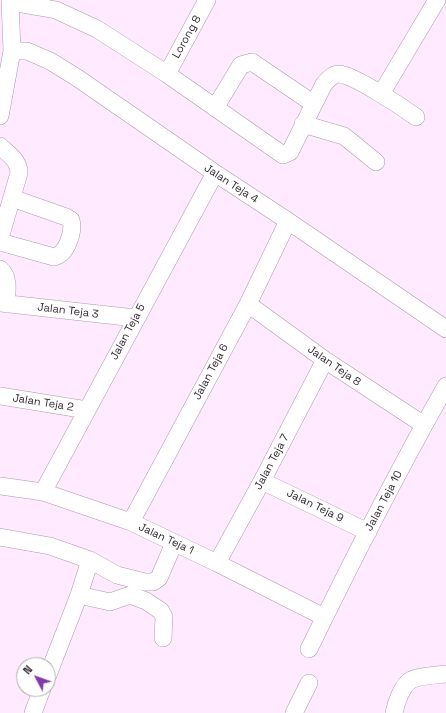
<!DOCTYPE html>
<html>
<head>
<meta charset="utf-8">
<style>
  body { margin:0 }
  #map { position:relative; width:446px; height:713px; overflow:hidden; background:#ffeaff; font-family:"Space Grotesk",sans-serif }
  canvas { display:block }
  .north { position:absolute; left:16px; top:657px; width:40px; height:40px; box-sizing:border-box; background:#fff; border:1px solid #aca9ac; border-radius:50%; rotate:311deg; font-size:11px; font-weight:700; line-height:16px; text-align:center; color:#302730 }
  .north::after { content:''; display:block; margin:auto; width:14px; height:18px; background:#843aac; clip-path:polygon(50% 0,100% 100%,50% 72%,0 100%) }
</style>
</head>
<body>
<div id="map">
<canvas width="446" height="713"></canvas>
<div class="north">N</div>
</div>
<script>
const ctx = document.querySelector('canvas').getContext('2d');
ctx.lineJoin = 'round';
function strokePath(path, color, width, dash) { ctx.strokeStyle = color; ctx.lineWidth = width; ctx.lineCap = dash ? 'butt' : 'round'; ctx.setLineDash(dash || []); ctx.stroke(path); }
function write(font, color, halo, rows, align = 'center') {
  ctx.font = font + ' "Space Grotesk",sans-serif'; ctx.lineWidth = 4; ctx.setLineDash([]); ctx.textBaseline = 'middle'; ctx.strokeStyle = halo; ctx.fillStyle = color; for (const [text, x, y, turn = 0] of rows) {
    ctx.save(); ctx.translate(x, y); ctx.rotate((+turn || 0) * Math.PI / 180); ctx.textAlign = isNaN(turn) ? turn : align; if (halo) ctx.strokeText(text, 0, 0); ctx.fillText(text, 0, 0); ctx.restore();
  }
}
const minor = new Path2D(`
  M10 2 56 10 97 29 167 74 283 155 290 152 324 84C328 80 332 74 339 74 354 75 402 107 416 117
  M12 51H27L50 61 76 77 215 173 288 221 446 329
  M167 74 207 0
  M381 94 437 0
  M215 108 241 65 252 62 314 104
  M0 116 12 51 10 0
  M303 124 344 136 376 162
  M0 146C9 155 19 160 19 173L0 238
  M0 242 54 257C67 254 74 232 71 220L66 217 12 198
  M0 269C10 277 7 293 6 304
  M0 303 135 318
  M248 304 325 360 424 425
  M0 396 87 410
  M262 481 368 532
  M0 486 43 492 131 522 217 563 324 617
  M43 492 215 173
  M131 522 248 304 288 221
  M0 537 50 546 90 560 117 575 145 582H153L159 578 174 543
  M217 563 262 481 325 360
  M79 595 110 602 130 595 146 601 161 611 164 617 163 638
  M309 649C352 561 397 472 446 386
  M48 675 79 595 90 560
  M33 713 42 689
  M294 713 309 683
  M394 713C396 703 402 685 411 680 418 676 438 675 446 674`);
strokePath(minor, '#ad96ad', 18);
strokePath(minor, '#fff', 17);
write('11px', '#302730', '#fff', [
  ["Lorong 8",187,37,-61],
  ["Jalan Teja 4",231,184,33],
  ["Jalan Teja 3",68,311,7],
  ["Jalan Teja 5",128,332,-62],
  ["Jalan Teja 8",334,366,35],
  ["Jalan Teja 6",211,372,-62],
  ["Jalan Teja 2",43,403,9],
  ["Jalan Teja 7",272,462,-62],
  ["Jalan Teja 10",384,501,-62],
  ["Jalan Teja 9",315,506,26],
  ["Jalan Teja 1",166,539,25]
]);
</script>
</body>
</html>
